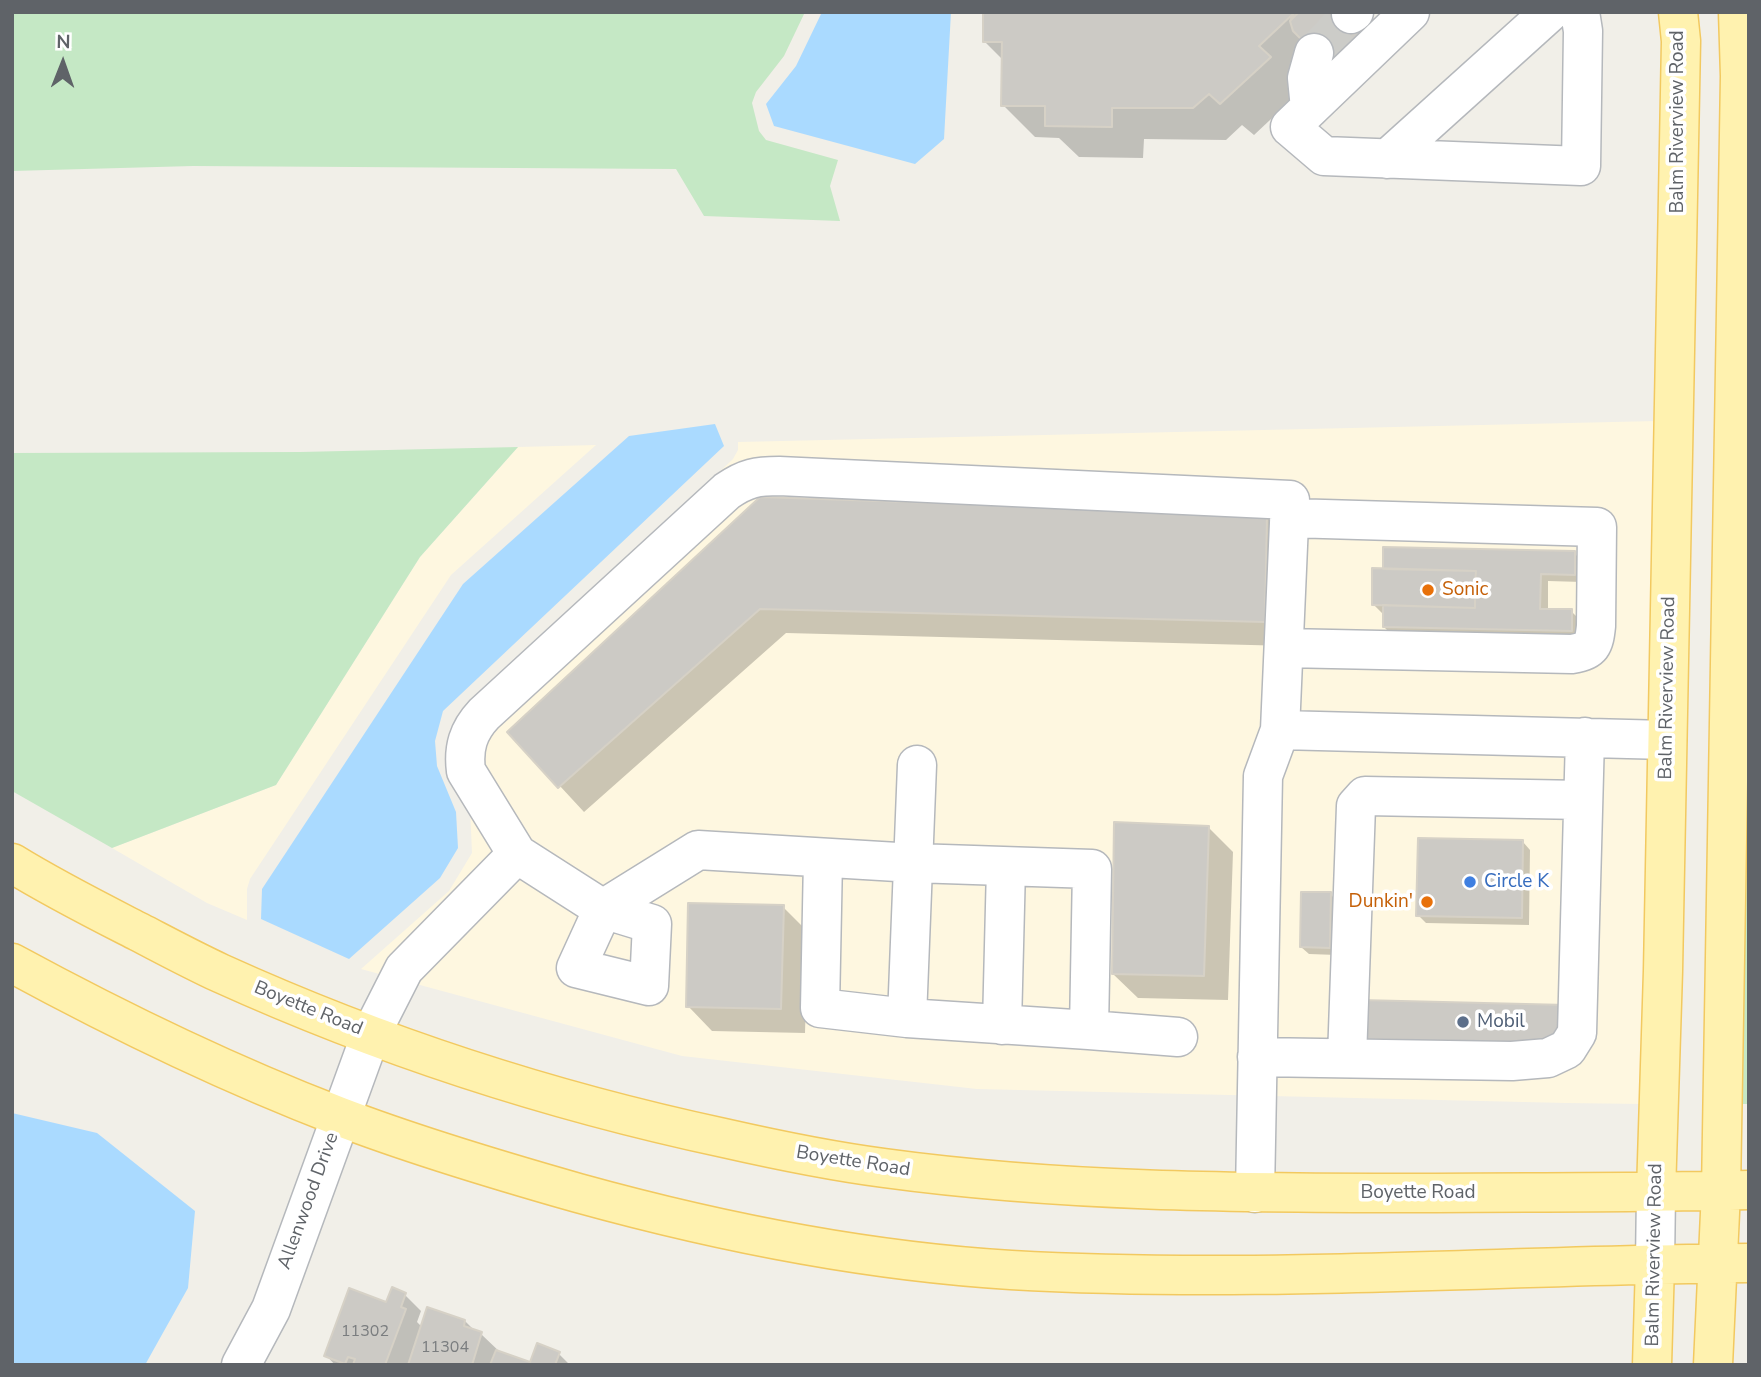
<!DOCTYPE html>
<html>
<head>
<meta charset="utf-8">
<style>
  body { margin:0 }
  #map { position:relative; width:1761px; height:1377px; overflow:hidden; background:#f1efe8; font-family:"Nunito Sans",sans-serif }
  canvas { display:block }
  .frame { position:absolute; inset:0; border:14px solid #5f6368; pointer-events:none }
  .north { position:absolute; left:28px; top:28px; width:70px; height:70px; -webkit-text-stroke:5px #fff; paint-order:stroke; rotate:1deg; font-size:19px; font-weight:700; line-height:28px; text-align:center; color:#5f6368 }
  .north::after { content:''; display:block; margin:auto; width:24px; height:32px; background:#5f6368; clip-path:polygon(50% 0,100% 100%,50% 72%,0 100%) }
</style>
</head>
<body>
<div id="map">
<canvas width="1761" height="1377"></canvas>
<div class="frame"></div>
<div class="north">N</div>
</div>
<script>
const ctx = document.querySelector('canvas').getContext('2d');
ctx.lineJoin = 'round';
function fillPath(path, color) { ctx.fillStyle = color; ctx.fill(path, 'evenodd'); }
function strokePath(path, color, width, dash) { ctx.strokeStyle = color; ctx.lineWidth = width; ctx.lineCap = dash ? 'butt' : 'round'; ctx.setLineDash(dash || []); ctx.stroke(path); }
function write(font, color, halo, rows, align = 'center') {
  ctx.font = font + ' "Nunito Sans",sans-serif'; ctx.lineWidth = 7; ctx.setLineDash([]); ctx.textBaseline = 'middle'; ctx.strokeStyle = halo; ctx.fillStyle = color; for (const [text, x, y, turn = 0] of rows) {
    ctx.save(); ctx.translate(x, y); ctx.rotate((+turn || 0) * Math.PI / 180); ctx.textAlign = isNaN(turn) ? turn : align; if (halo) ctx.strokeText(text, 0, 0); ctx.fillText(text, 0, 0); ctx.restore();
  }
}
fillPath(new Path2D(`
  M1657 421 1642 1104 1566 1103 977 1089 682 1056 361 969 449 891 472 853 470 806 456 720 733 459 738 450V442Z
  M596 445 451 575 250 879 247 889V920L207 903 112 848 276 785 420 557 518 447Z`), '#fef7e0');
fillPath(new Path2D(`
  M12 12H805L784 56 756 92 752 103 759 131 766 140 838 160 830 186 840 221 704 216 676 169 193 166 12 171Z
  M518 447 420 557 276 785 112 848 12 791V453L300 452Z
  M1749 584V1104H1740Z`), '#c5e8c5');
fillPath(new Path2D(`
  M822 12H951L944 139 915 164 774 126 766 104 796 66Z
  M715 424 724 446 443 711 435 741 437 766 456 812 458 848 440 878 349 959 261 919 262 889 463 584 629 436Z
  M12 1113 97 1133 195 1211 188 1288 145 1365H12Z`), '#aadaff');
fillPath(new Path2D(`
  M985 12H1347L1301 91 1254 135 1242 125 1226 140 1144 139 1143 158 1079 157 1059 138 1035 137 1003 105V60L985 42Z
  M761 499 1266 516 1291 541 1289 646 786 633 584 812 510 732Z
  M1574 553 1582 561V582L1548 581V611H1571L1579 619V638L1392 635 1384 627 1385 616 1374 605Z
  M1208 827 1233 852 1228 1000 1138 998 1113 974Z
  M1523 842 1530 850 1529 925 1426 923 1418 915Z
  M1330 894 1338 902 1337 955 1309 954 1301 947Z
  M783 907 808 932 805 1033 712 1031 688 1006Z
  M405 1295 421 1311 417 1322 422 1327 465 1321 475 1331 481 1334 502 1354 531 1364 559 1354 570 1365H335L326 1355 388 1304Z`), '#0003');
const building = new Path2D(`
  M983 12H1299L1290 21 1294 13 1259 46 1271 57 1220 104 1209 94 1193 108H1112V127L1045 126V106H1001L1002 42H983Z
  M1299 12H1349L1369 33 1331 69 1293 31 1290 21Z
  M760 497 1267 514 1265 622 760 609 558 788 507 732Z
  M1383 547 1575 551V575L1541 574 1540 609H1572V631L1383 627V605L1475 608V595H1484V584H1475L1476 571 1383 569Z
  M1372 568 1476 571 1475 584H1484V595H1475V608L1372 605Z
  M1114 822 1209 826 1204 976 1112 974Z
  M1418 838 1523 840 1522 918 1416 916Z
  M1301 892H1331L1330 948 1300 947Z
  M688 903 784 905 781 1009 686 1007Z
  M1360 1000 1567 1005 1565 1043 1359 1039Z
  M392 1287 406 1293 401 1307 406 1309 385 1365H353L355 1359 348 1357 345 1364 324 1356 349 1288 386 1302Z
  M427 1307 465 1320 464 1326 482 1332 472 1365H408Z
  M537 1343 560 1352 555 1365H490L496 1350 530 1362Z`);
fillPath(building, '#cccac5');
strokePath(building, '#d6d1c6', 2);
strokePath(new Path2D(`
  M1314 53 1351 14`), '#ccccc8', 38, [38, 19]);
const minor = new Path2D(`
  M1410 12 1290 127 1324 156 1581 166 1583 31 1580 12
  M1351 14 1354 12
  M1310 108 1307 78 1314 53
  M1387 159 1550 12
  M1284 648 1572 654C1592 651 1594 645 1596 626L1597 527 1290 518
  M1280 730 1667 740
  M823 859 820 1008 907 1018 1089 1030 1092 869 914 863 698 850 603 909 517 854 466 771C463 748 468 731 484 714L727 491C746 478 757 476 779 476L1290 500 1280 730 1263 776 1255 1193
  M603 909 652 924 649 986 576 968Z
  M907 1018 917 765
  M1002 1025 1006 867
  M1089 1030 1178 1037
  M1257 1057 1512 1061 1548 1058 1567 1049 1577 1033 1585 737
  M1347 1058 1356 806 1365 796 1583 800
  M1655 1264 1656 1192
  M241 1365 271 1309 371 1034 404 969 517 854`);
const major = new Path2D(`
  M12 863C54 889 96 910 139 932 166 946 192 960 220 973 381 1046 551 1101 724 1138 777 1150 830 1161 884 1168 1060 1192 1238 1193 1415 1193 1526 1192 1638 1193 1749 1190
  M12 963C117 1020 226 1073 338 1116 416 1146 497 1170 578 1193 719 1232 864 1261 1011 1270 1257 1284 1503 1265 1749 1263
  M1656 1192 1663 971 1681 41 1678 12
  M1652 1365 1655 1264
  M1713 1365 1721 1191 1740 76 1738 12`);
strokePath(minor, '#b5b8bc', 41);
strokePath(major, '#f2c960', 41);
strokePath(minor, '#fff', 38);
strokePath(major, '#fff2af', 38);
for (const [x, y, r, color] of [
  [1428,590,7,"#e8710a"],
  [1470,882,7,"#3f7fe0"],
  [1427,902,7,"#e8710a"],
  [1463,1022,7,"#5c6f8a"]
]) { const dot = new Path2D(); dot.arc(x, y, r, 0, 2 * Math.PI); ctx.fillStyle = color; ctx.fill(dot); strokePath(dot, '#fff', 2.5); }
write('16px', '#7a7d7f', null, [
  ["11302",365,1332],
  ["11304",445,1348]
]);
write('19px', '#5f6368', '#fff', [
  ["Balm Riverview Road",1678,122,-90],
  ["Balm Riverview Road",1668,688,-89],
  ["Boyette Road",308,1009,22],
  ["Boyette Road",853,1162,9],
  ["Boyette Road",1418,1193],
  ["Allenwood Drive",309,1201,-70],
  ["Balm Riverview Road",1655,1255,-89]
]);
write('19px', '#c56008', '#fff', [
  ["Sonic",1442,590],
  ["Dunkin'",1413,902,"right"]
], 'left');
write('19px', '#366cbe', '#fff', [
  ["Circle K",1484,882]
], 'left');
write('19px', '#4e5e75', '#fff', [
  ["Mobil",1477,1022]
], 'left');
</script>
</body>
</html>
